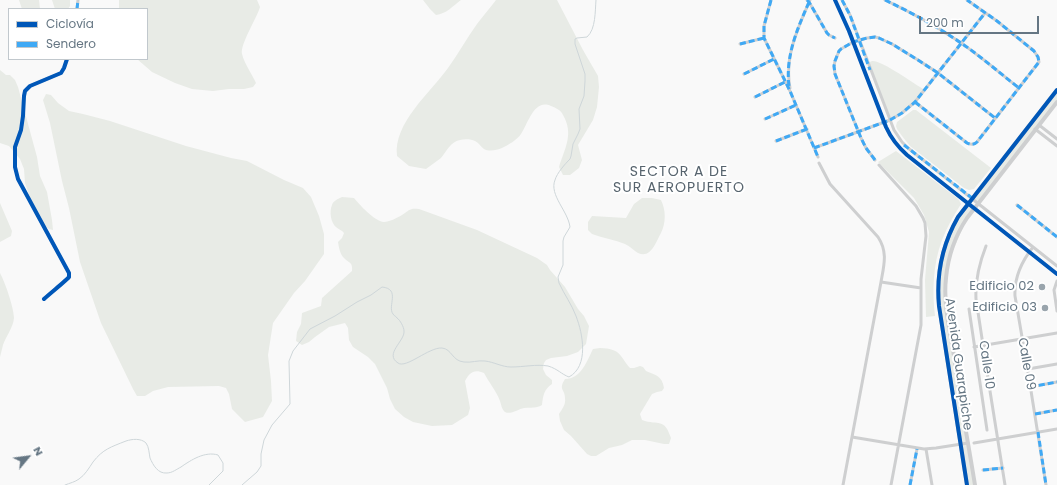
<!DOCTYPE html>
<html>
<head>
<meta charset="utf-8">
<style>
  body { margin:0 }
  #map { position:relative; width:1057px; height:485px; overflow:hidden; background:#f9f9f9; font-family:Poppins,sans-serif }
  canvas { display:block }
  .legend { position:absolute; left:8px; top:8px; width:140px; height:52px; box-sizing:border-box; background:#fff; border:1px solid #c1c8cd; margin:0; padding:5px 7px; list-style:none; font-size:12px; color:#657683 }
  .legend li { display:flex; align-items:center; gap:8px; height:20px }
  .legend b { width:20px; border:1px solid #c1c8cd }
  .north { position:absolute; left:8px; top:437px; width:40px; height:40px; -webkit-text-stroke:3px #fff; paint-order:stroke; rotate:61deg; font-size:11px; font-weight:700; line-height:16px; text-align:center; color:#657683 }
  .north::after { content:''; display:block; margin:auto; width:14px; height:18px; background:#657683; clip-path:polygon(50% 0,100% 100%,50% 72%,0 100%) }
  .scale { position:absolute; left:919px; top:16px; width:120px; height:18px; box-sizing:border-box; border:2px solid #657683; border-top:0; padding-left:5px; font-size:12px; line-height:14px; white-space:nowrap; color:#657683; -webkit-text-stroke:3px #fff; paint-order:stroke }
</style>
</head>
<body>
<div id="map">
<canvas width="1057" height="485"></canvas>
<ul class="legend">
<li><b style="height:5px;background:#0057b8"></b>Ciclovía</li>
<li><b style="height:5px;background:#3fa9f5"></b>Sendero</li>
</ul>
<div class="north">N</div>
<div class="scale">200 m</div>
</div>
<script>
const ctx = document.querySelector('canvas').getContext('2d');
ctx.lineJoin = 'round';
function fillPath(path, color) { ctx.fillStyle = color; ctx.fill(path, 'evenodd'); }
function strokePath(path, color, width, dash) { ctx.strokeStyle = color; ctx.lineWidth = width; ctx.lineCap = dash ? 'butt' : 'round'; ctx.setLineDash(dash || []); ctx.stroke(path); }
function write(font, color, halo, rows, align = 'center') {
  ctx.font = font + ' Poppins,sans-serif'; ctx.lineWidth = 4; ctx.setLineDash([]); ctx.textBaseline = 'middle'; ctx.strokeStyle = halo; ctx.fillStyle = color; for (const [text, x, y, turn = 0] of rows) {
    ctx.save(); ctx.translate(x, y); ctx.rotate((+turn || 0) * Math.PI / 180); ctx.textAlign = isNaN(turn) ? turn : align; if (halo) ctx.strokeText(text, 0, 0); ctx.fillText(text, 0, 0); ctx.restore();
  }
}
fillPath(new Path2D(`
  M19 0H39L40 9H22Z
  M52 0H70V6L68 9H55Z
  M119 0H257L260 7C257 18 240 44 242 54 244 63 252 74 256 83L253 87 244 89H229L213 91 192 89 175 83 152 72 137 59H147V9H119Z
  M423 0H461C453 6 446 14 436 15L430 9Z
  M496 0H557L583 50 598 76 599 87 597 107 593 120 578 145 582 160 579 168 570 175H563L559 167C565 148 574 134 563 115 561 110 556 108 551 106 534 98 528 124 521 134 517 140 508 145 502 148 497 150 489 152 484 149 481 147 479 143 475 141 471 139 465 139 460 140 450 142 447 151 441 158 436 162 431 165 426 169L409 166 397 156C393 123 431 92 448 68 458 54 467 38 477 24 483 16 490 8 496 0Z
  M872 61C882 60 914 84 925 90L912 105 890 120 868 63Z
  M0 70 6 75H10L15 80 18 87 37 157 40 176 47 192 52 220 53 230 49 229 45 226 31 200 25 183 24 169 20 159 9 146 0 143Z
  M1057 90V102L978 203 972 198Z
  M46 94 51 95 58 103 69 111 83 114 110 121 186 146 231 158 247 161 284 180 303 188 311 197 319 216 324 234V254L305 281 294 293 273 323 268 355 271 381 272 401 263 417 245 422 232 409 229 394 226 388 219 386 168 387 153 391 145 396H137L133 389 101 323 80 262 69 208 62 181 50 123 43 100Z
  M913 110H916L991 168 974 189 969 190 964 188 910 146 902 136 897 129 896 126 897 122Z
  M896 151 957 198 959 200 961 204C954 215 947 227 942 240 933 264 932 291 935 316L926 317 925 280 929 232 924 215 914 198 878 162Z
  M342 197 354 198C360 205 374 221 384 222 389 222 397 218 402 215 410 210 409 208 419 209L477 230 537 258 547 265 550 270 565 287 578 309 584 316 589 326 586 344 578 352 567 356 551 358 546 360 544 363 543 369 546 375 552 380V384C544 389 543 396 542 405 535 409 531 407 524 408 518 409 511 415 505 412 502 410 501 404 500 401 496 390 489 383 484 373 474 369 470 372 465 381L470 408 468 415 452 425 432 426 413 422 404 417 395 409 390 399 387 388 375 364 368 357 353 347 349 340 348 328 345 323 329 327 315 337 309 342 302 345 296 341 297 332 301 324 302 313 321 306 322 298 352 271C353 262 349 263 344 258 340 254 339 248 338 242L342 238 344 233C342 230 339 230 336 227 331 223 329 212 332 205 333 201 338 199 342 197Z
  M642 198H652L661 200C666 210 666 223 661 233 656 242 651 259 638 253 634 251 630 246 625 244 615 240 603 238 592 234L588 230V222L592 216 626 218 634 204Z
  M0 203 12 231 11 236 0 242Z
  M968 203 974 208 967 218 949 260 946 297 975 485H967L939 306V270L952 230Z
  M0 273C5 282 14 308 14 318 13 328 6 336 3 345 2 349 1 353 0 357Z
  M600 348C621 349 619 355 630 368H634L640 366 643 367 646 371C656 375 662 376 664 388L662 391 657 392 652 394 640 414 642 420C659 426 664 417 671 438L669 444H664L645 440H632L622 445 609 448 596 456H591L587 454 571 436 564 430 560 421 559 414C562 409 566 405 565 398 565 389 558 390 565 379 581 379 587 361 593 349Z`), '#e8ebe6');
strokePath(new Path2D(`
  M65 485C70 483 75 482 79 479 85 475 89 468 93 462 103 449 111 447 126 441 132 439 141 438 146 443 149 447 149 453 150 458 153 465 158 474 167 473 172 473 177 469 181 467 191 460 205 451 218 455L223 463V471L209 485
  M242 485 257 472 261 466V454L264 440 272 425 290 404 289 361 293 351 310 329 335 316 357 302 371 295 382 287C401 289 387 306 393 314 395 317 395 315 397 318 400 320 404 327 404 331 405 341 384 354 398 363 406 369 429 347 442 348 452 349 452 361 464 362 471 363 478 360 485 361 494 362 502 367 511 367 524 367 536 364 548 366 558 369 561 374 569 377 589 366 583 334 576 316 572 305 564 294 559 283L558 277 563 265V241L564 237 570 227C568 211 549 195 555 180 557 173 565 164 570 159L571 156 573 144 578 134 580 129 579 109 584 96 585 81V74L575 44V39L577 38 587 37C596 29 595 11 596 0`), '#ced6d9', 1);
strokePath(new Path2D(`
  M771 0 764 26V38L790 91 818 157
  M807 0 809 2 827 33 829 35 835 38
  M835 0 849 31 886 127C891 138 898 147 907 155L1057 274
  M842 0 850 15 894 130 902 142 908 148 1057 266
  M885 0C908 11 931 23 952 37 976 52 997 71 1019 88
  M77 9 78 0
  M740 44 764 38
  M744 74 774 59
  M790 88C784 57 798 28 810 0
  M755 97 785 82
  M915 102 967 143C971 145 974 145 977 142L1039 62 1038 57 1034 51 997 21 967 0
  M765 119 796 105
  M1039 125 1057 139
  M1035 129 1057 146
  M776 141 807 129
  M814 148 890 120 902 113 915 102 985 13
  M875 160 866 148 861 138 835 74 834 66 835 61 839 51 841 49 853 42 867 38 875 37 879 38 892 44 918 60 938 73 995 118
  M819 163 830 184 878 237C888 252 884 265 881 282L843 485
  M879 165 916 206 923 218 925 223 926 236 921 279V325L891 485
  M1017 205 1057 237
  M986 246C979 264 975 280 976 299L990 391 1005 485
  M1033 247C1022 261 1014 278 1015 296L1028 372 1046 485
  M1057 281 1054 290 1057 311
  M881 282 921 288
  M44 299C48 295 68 279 69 277 69 276 69 275 69 273L18 179 15 167V147L21 130 23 116 24 96 25 91 30 86 61 73 64 68 67 59
  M969 309 987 430
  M974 347 1057 333
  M1028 369 1057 364
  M1030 387 1057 382
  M1035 414 1057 410
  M852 437 924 449 936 448 968 443
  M974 443 1057 429
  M926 449 932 485
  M983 470 1003 468
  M910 485 917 449`), '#cecfd0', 3);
strokePath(new Path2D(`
  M967 485 939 306C936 274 942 245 958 217L1057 90
  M975 485C968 442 960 399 954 356 950 331 943 304 946 278 948 257 955 236 967 218L1057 102`), '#cecfd0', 4);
strokePath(new Path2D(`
  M771 0 764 26V38L790 91 818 157
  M807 0 809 2 827 33 829 35 835 38
  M842 0 850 15 870 70
  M885 0C908 11 931 23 952 37 976 52 997 71 1019 88
  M77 9 78 0
  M740 44 764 38
  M744 74 774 59
  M789 86C785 56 798 27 810 0
  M755 97 785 82
  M915 102 967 143C971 145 974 145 977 142L1039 62 1038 57 1034 51 997 21 967 0
  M765 119 796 105
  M776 141 807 129
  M904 145 972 198
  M814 148 890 120 902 113 915 102 985 13
  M875 160 866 148 861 138 835 74 834 66 835 61 839 51 841 49 853 42 867 38 875 37 879 38 892 44 918 60 938 73 995 118
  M1017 205 1057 237
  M1030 387 1057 382
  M1035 414 1057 410
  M1038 432 1046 485
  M983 470 1003 468
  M910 485 917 449`), '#3fa9f5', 3, [6, 3]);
strokePath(new Path2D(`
  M835 0 849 31 886 127C891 138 898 147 907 155L1057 274
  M44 299C48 295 68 279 69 277 69 276 69 275 69 273L18 179 15 167V147L21 130 23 116 24 96 25 91 30 86 61 73 64 68 67 59
  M967 485 939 306C936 274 942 245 958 217L1057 90`), '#0057b8', 4);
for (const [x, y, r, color] of [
  [1042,287,4,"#99a4ac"],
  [1045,308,4,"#99a4ac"]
]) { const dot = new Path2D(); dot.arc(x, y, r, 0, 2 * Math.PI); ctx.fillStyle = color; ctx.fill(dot); strokePath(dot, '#fff', 1.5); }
write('13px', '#657683', '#fff', [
  ["Edificio 02",1034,287],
  ["Edificio 03",1037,308]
], 'right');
write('13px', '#657683', '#fff', [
  ["Avenida Guarapiche",958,364,82],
  ["Calle 09",1026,364,80],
  ["Calle 10",986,365,82]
]);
ctx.letterSpacing = '1px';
write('14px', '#57646e', '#fff', [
  ["SECTOR A DE",679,172],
  ["SUR AEROPUERTO",679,188]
]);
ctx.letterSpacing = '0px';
</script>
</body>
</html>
